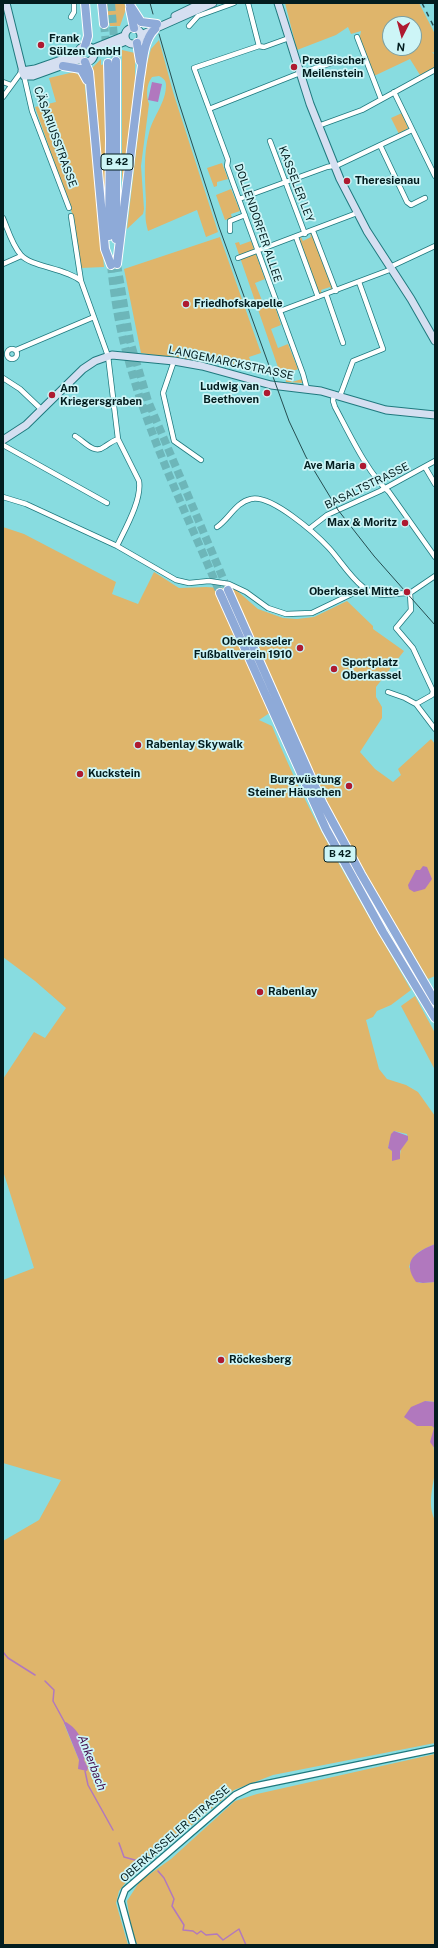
<!DOCTYPE html>
<html>
<head>
<meta charset="utf-8">
<style>
  body { margin:0 }
  #map { position:relative; width:438px; height:1948px; overflow:hidden; background:#88dce0; font-family:"Public Sans",sans-serif }
  canvas { display:block }
  .frame { position:absolute; inset:0; border:4px solid #031d1f; pointer-events:none }
  .north { position:absolute; left:382px; top:16px; width:40px; height:40px; box-sizing:border-box; background:#cdf5f7; border:1px solid #7c9fa1; border-radius:50%; rotate:186deg; font-size:11px; font-weight:700; line-height:16px; text-align:center; color:#031d1f }
  .north::after { content:''; display:block; margin:auto; width:14px; height:18px; background:#ae1a31; clip-path:polygon(50% 0,100% 100%,50% 72%,0 100%) }
</style>
</head>
<body>
<div id="map">
<canvas width="438" height="1948"></canvas>
<div class="frame"></div>
<div class="north">N</div>
</div>
<script>
const ctx = document.querySelector('canvas').getContext('2d');
ctx.lineJoin = 'round';
function fillPath(path, color) { ctx.fillStyle = color; ctx.fill(path, 'evenodd'); }
function strokePath(path, color, width, dash) { ctx.strokeStyle = color; ctx.lineWidth = width; ctx.lineCap = dash ? 'butt' : 'round'; ctx.setLineDash(dash || []); ctx.stroke(path); }
function write(font, color, halo, rows, align = 'center') {
  ctx.font = font + ' "Public Sans",sans-serif'; ctx.lineWidth = 3.5; ctx.setLineDash([]); ctx.textBaseline = 'middle'; ctx.strokeStyle = halo; ctx.fillStyle = color; for (const [text, x, y, turn = 0] of rows) {
    ctx.save(); ctx.translate(x, y); ctx.rotate((+turn || 0) * Math.PI / 180); ctx.textAlign = isNaN(turn) ? turn : align; if (halo) ctx.strokeText(text, 0, 0); ctx.fillText(text, 0, 0); ctx.restore();
  }
}
fillPath(new Path2D(`
  M106 3H124L126 9 120 26H110Z
  M285 3H419L435 34V53L432 52 435 55V67L420 75 410 59 374 76 359 41 361 31 351 34 348 27 336 35 297 50ZM390 24H414V48H390Z
  M159 40 173 92 218 232 206 237 197 210 148 231C144 217 146 214 146 201 145 178 143 155 149 133 153 116 166 103 166 85 166 80 163 78 159 76L152 77C146 85 146 96 149 104L141 166 144 209 143 214 127 229 146 67 151 49Z
  M122 50 135 53V80L122 199Z
  M101 59V65L105 64V208L91 69Z
  M74 72 84 78 104 267 81 268 72 213 35 107 56 102 49 78Z
  M402 113 408 128 399 134 391 118Z
  M222 163 228 179 217 182V186L214 187 207 168Z
  M231 189 240 211 231 214 232 218 225 220 216 195Z
  M310 234 313 235 333 288 331 290 330 287 321 290 322 294 319 293 299 239 301 237 303 241 311 237Z
  M220 237 261 353 249 357 254 371 206 360 205 363 141 353 124 269Z
  M251 241 265 279 255 283 263 303 273 300 281 325 271 329 278 348 288 344 298 369 289 373 292 382 302 379 303 383 286 382 285 376H281L235 243 239 242 240 245Z
  M3 527 24 534 116 582 112 594 138 604 154 572 179 588 206 587 235 589 258 609 283 618 297 619 314 617 347 601 373 626V629L404 651 376 687V697L382 707V718L360 752 375 769 393 782 401 775 398 769 431 739 435 744 434 800 435 976 428 979 376 892 333 815 283 704 259 720 272 726C309 818 362 904 411 990L391 1005 377 1011 373 1017 366 1020 379 1069 387 1079 406 1085 418 1092 435 1116V1244C421 1251 414 1251 409 1267L419 1283 435 1282V1402L425 1401 417 1426H432L435 1428C430 1439 437 1458 435 1471 433 1487 427 1505 435 1520V1743L273 1775 234 1790 162 1850 127 1881 119 1891 116 1903 128 1945H3V1541L39 1520 61 1480 3 1463V1280L34 1268 3 1171V1079L34 1032 45 1038 66 1008 35 981 3 957ZM394 1131 407 1134 408 1140 401 1148 400 1155 392 1151 388 1147ZM64 1724 83 1740 84 1760 88 1768 79 1760Z
  M415 996 435 1033V1070L401 1006Z
  M435 1754V1945H137L131 1927 127 1901 140 1881 171 1859 235 1801 257 1794Z`), '#dfb56b');
fillPath(new Path2D(`
  M152 82 162 84 158 102 148 100Z
  M423 866 427 867 432 879 425 889 414 892 409 889 408 885 416 870H420Z
  M394 1131 408 1136V1140L400 1151V1159L392 1161V1151L388 1148 391 1134Z
  M435 1244V1282L423 1283 416 1282C401 1260 416 1252 435 1244Z
  M425 1401 435 1402V1449L430 1442 434 1428 432 1426H417L404 1417 411 1407Z
  M66 1722C76 1728 82 1737 84 1748L88 1750 84 1760 88 1768 87 1771 78 1769 79 1760 64 1723Z`), '#b178be');
strokePath(new Path2D(`
  M3 1652 8 1658 35 1675
  M45 1681 54 1690 53 1701 65 1723
  M85 1771 88 1785 113 1830
  M119 1843 124 1857 146 1863
  M158 1871 164 1878 174 1899 172 1906 184 1925 183 1930 193 1931 197 1934 201 1931 206 1935 217 1934 223 1940 239 1929 246 1945`), '#b178be', 1.5);
strokePath(new Path2D(`
  M111 3 116 61
  M104 24 108 63
  M117 264 130 341 148 401 228 590
  M111 265C114 296 119 327 128 358 149 438 188 517 220 593`), '#6db6b9', 8, [8, 4]);
const minor = new Path2D(`
  M248 3 259 46
  M71 17 74 12V3
  M189 26 198 16 234 3
  M357 37 381 99
  M289 38 264 47 259 46 194 68 228 160 227 166 233 183 303 374 307 389
  M24 76 32 111 69 208
  M3 82 11 85
  M394 92 435 176
  M3 97 22 71
  M209 109 300 73 335 62
  M318 126 362 110 435 70
  M270 141 305 234
  M380 145 407 202 411 205 425 198
  M239 199 327 167 338 165 412 130
  M71 216 81 281 108 356 118 439 139 481C142 500 125 529 117 546
  M3 218C8 230 12 245 21 255 31 267 66 268 81 281
  M230 231V221L245 215
  M313 231 336 291
  M296 237 318 297
  M238 258 357 213
  M3 264 21 256
  M390 267 435 246
  M326 294 343 343
  M280 311 392 269
  M7 354a5 5 0 1 1 10 0a5 5 0 1 1-10 0Z
  M16 350 94 317
  M174 361 163 393 174 441 201 460
  M3 378 20 389 41 409
  M334 394 333 401 335 407C349 433 368 474 389 492L435 557
  M340 396 353 361 383 349 359 282
  M75 436C84 441 94 455 104 447 109 444 112 441 118 439
  M3 445 107 503
  M425 467 435 484
  M3 497 26 504 117 546 176 580 189 583 209 581 229 584 246 592 268 608 286 614 312 613 364 588
  M217 527C229 519 236 502 251 499 271 494 316 534 329 548 340 560 350 577 363 587 381 600 391 593 410 593
  M309 529 327 515 380 491 435 461
  M410 593 411 610 396 628 413 648 433 691 432 695 416 704 435 729
  M410 593 435 576
  M388 692 405 698 416 704`);
const tertiary = new Path2D(`
  M133 1945 121 1901 125 1890 235 1795 251 1787 435 1749`);
const secondary = new Path2D(`
  M6 3 24 76H33L80 59
  M278 3 310 104 340 179 367 231 411 299 435 341
  M175 16 202 3
  M125 36a8 8 0 1 1 16 0a8 8 0 1 1-16 0Z
  M141 35 213 3
  M78 54a8 8 0 1 1 16 0a8 8 0 1 1-16 0Z
  M92 49 124 36
  M94 54 126 41
  M22 71 35 69 78 54
  M3 440 26 425 83 369 95 361 112 355 174 361 202 366 271 385 321 391 386 410 435 415`);
const trunk = new Path2D(`
  M102 3 104 24
  M130 5 141 22 157 24
  M130 9 134 28
  M137 43 140 61
  M85 46 88 36 85 3
  M116 61V239
  M85 62 89 72 105 249 111 265
  M108 63 110 139 109 236
  M63 66 81 69 87 80
  M117 264 140 78C143 63 143 40 155 29
  M228 590 323 804 361 874 435 1001
  M220 593 326 829 383 932 435 1018`);
strokePath(minor, '#1f797e', 6);
strokePath(tertiary, '#1f797e', 8);
strokePath(secondary, '#1f797e', 9);
strokePath(trunk, '#fff', 10);
strokePath(minor, '#fff', 4.5);
strokePath(tertiary, '#fff', 5.5);
strokePath(secondary, '#d5dff1', 7);
strokePath(trunk, '#8eaad8', 8);
strokePath(new Path2D(`
  M150 3 153 14
  M159 34 178 100 219 227 289 421 306 457 338 510 374 556 435 625`), '#254d50', 1);
strokePath(new Path2D(`
  M422 3 435 29`), '#254d50', 1.5, [5, 5]);
for (const [x, y, r, color] of [
  [41,45,4,"#ae1a31"],
  [294,67,4,"#ae1a31"],
  [347,181,4,"#ae1a31"],
  [186,304,4,"#ae1a31"],
  [267,393,4,"#ae1a31"],
  [52,395,4,"#ae1a31"],
  [363,466,4,"#ae1a31"],
  [405,523,4,"#ae1a31"],
  [407,592,4,"#ae1a31"],
  [300,648,4,"#ae1a31"],
  [334,669,4,"#ae1a31"],
  [138,745,4,"#ae1a31"],
  [80,774,4,"#ae1a31"],
  [349,786,4,"#ae1a31"],
  [260,992,4,"#ae1a31"],
  [221,1360,4,"#ae1a31"]
]) { const dot = new Path2D(); dot.arc(x, y, r, 0, 2 * Math.PI); ctx.fillStyle = color; ctx.fill(dot); strokePath(dot, '#cdf5f7', 1.5); }
for (const [x, y, w] of [
  [117,162,32],
  [340,854,32]
]) { const box = new Path2D(); box.roundRect(x - w / 2, y - 8, w, 16, 3); ctx.fillStyle = '#cdf5f7'; ctx.fill(box); strokePath(box, '#031d1f', 1); }
write('bold 10px', '#031d1f', null, [
  ["B 42",117,162],
  ["B 42",340,854]
]);
write('bold 11px', '#031d1f', '#cdf5f7', [
  ["Frank",49,39],
  ["Sülzen GmbH",49,52],
  ["Preußischer",302,61],
  ["Meilenstein",302,74],
  ["Theresienau",355,181],
  ["Friedhofskapelle",194,304],
  ["Ludwig van",259,387,"right"],
  ["Beethoven",259,400,"right"],
  ["Am",60,389],
  ["Kriegersgraben",60,402],
  ["Ave Maria",355,466,"right"],
  ["Max & Moritz",397,523,"right"],
  ["Oberkassel Mitte",399,592,"right"],
  ["Oberkasseler",292,642,"right"],
  ["Fußballverein 1910",292,655,"right"],
  ["Sportplatz",342,663],
  ["Oberkassel",342,676],
  ["Rabenlay Skywalk",146,745],
  ["Kuckstein",88,774],
  ["Burgwüstung",341,780,"right"],
  ["Steiner Häuschen",341,793,"right"],
  ["Rabenlay",268,992],
  ["Röckesberg",229,1360]
], 'left');
write('11px', '#031d1f', '#cdf5f7', [
  ["CÄSARIUSSTRASSE",55,137,70],
  ["KASSELER LEY",296,184,69],
  ["DOLLENDORFER ALLEE",258,223,71],
  ["LANGEMARCKSTRASSE",231,363,12],
  ["BASALTSTRASSE",367,486,-26],
  ["OBERKASSELER STRASSE",175,1834,-41]
]);
write('italic 12px', '#410a4c', '#cdf5f7', [
  ["Ankerbach",92,1763,69]
]);
</script>
</body>
</html>
